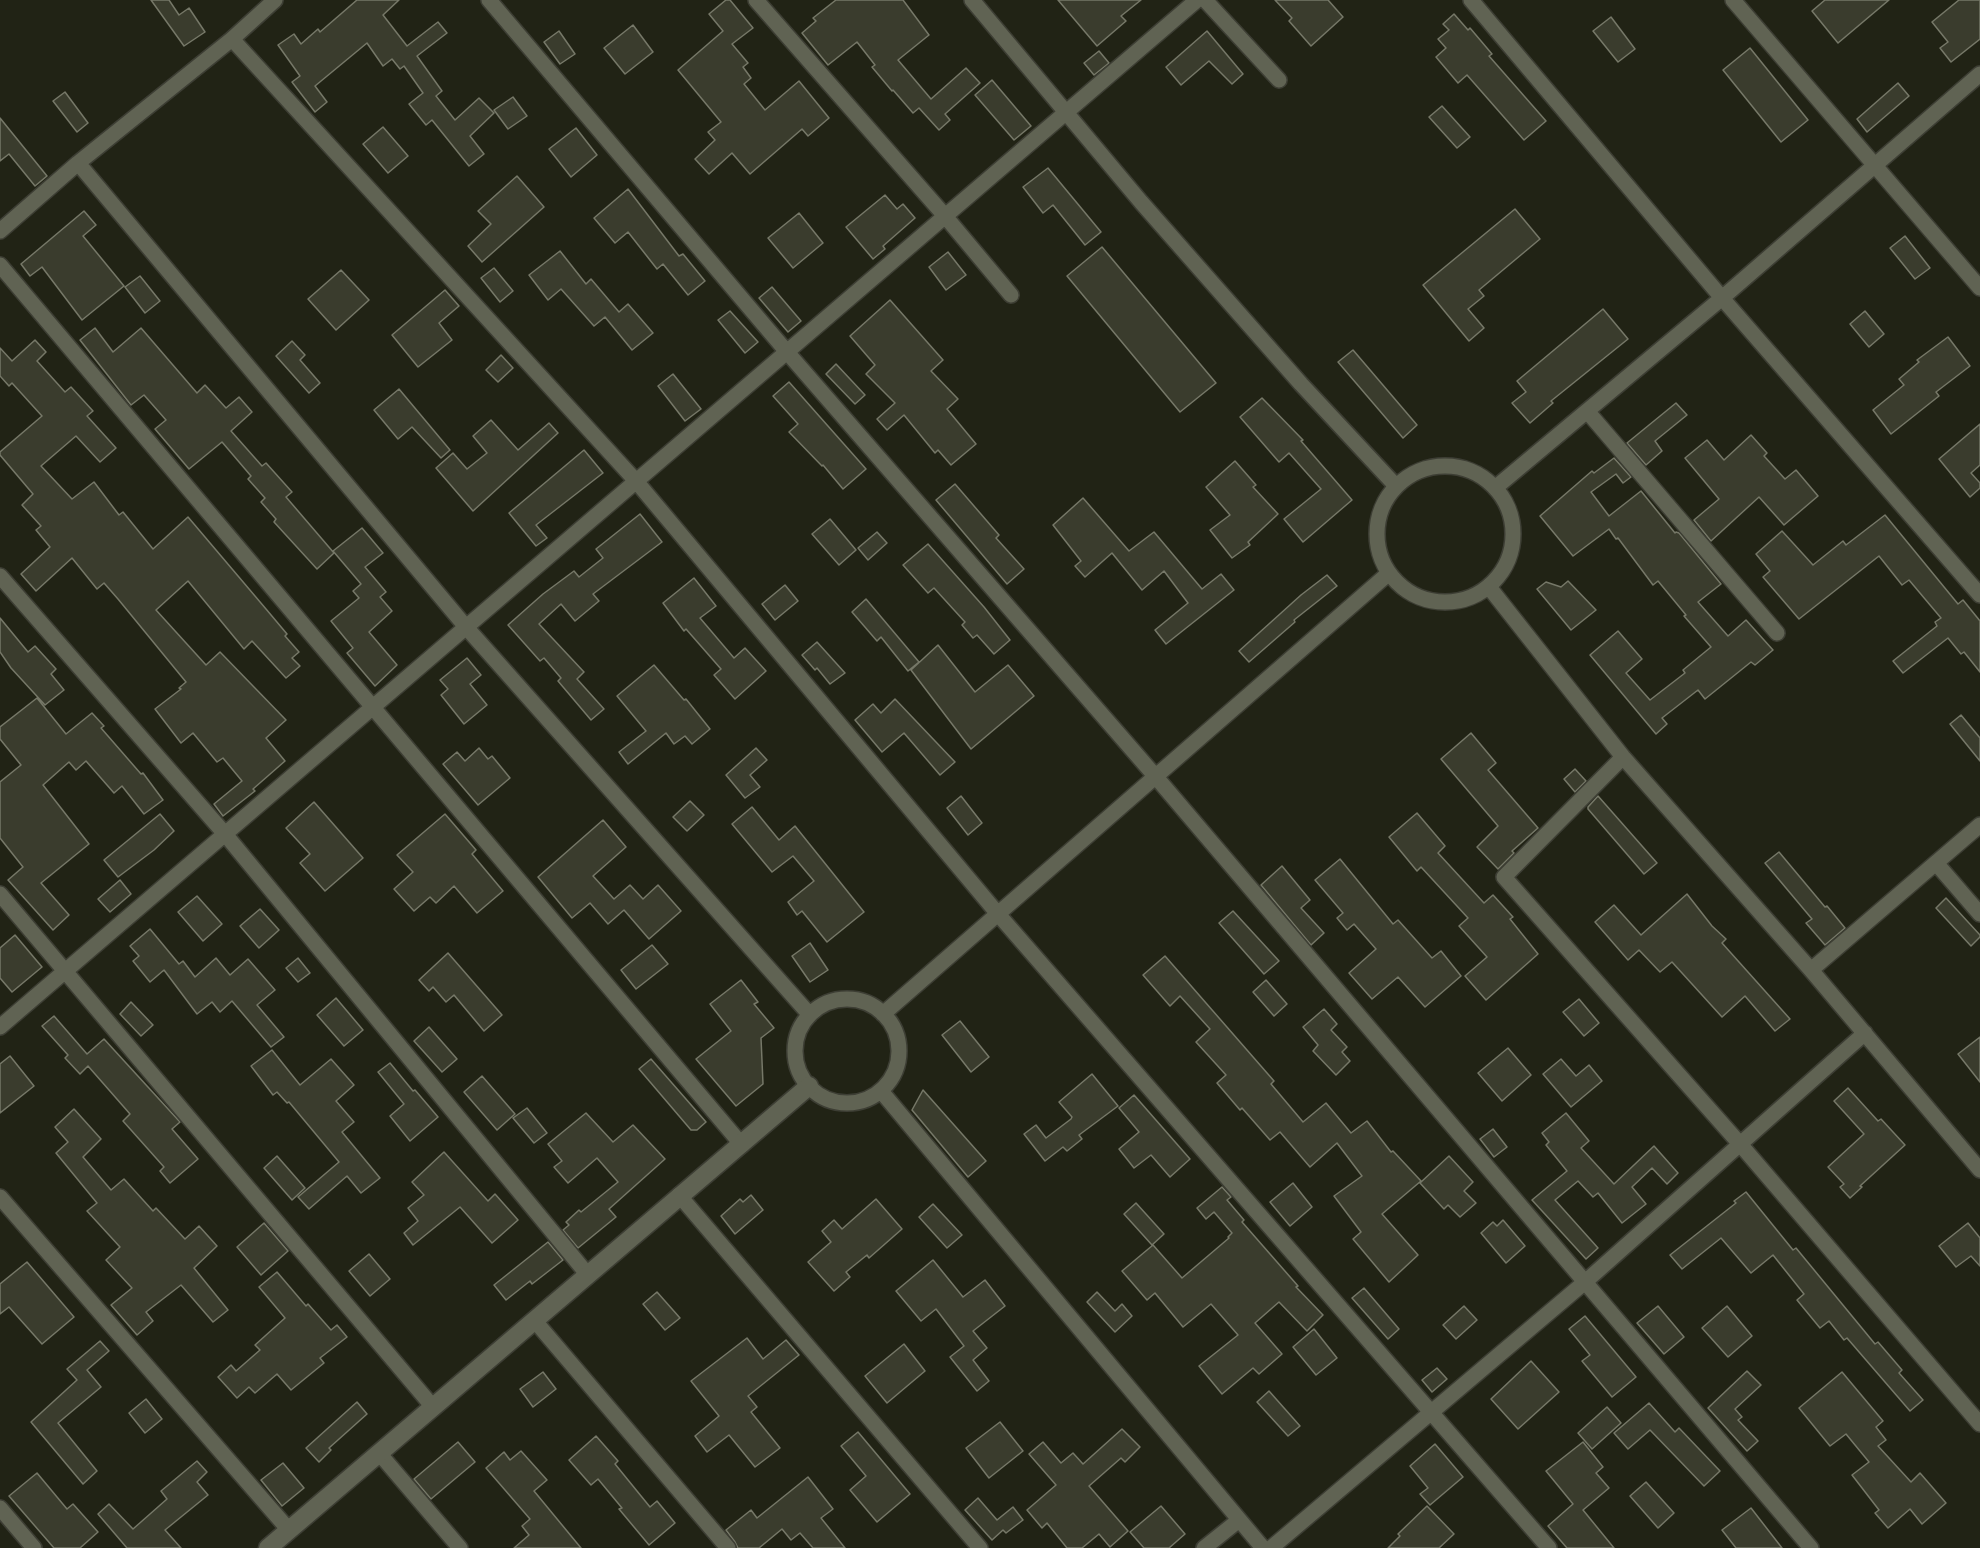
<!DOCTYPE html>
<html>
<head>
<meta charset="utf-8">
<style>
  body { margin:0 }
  canvas { display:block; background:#212315 }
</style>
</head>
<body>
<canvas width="1980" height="1548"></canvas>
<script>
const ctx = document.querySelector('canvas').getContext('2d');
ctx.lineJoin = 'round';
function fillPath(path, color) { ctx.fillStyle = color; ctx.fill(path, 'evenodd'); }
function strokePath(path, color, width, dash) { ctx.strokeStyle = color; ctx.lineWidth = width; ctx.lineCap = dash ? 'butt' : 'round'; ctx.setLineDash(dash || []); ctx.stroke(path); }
const building = new Path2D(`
  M151 0H169L179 15 189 8 205 32 184 46Z
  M357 0H399L383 15 407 46 438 22 447 33 417 56 442 91 436 96 455 120 479 98 494 113 470 136 484 154 469 166 432 120 426 125 409 104 423 93 404 66 400 69 392 59 383 66 367 43 315 86 327 102 315 112 292 82 300 76 278 45 294 34 301 44 318 29 320 32Z
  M726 0H730L753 28 732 44 748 63 743 67 751 78 744 84 765 110 799 81 829 118 808 136 802 129 750 174 732 153 709 174 695 159 715 140 708 132 721 122 678 70 723 31 709 14Z
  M836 0H903L929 35 898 60 931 99 966 68 980 83 945 114 950 120 939 130 919 108 913 113 893 90 892 91 872 67 875 65 857 42 828 65 802 33 816 21 813 18Z
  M1058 0H1141L1121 16 1126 21 1097 46Z
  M1275 0H1328L1343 17 1311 46 1289 21 1292 18Z
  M1825 0H1889L1838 43 1812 11Z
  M1959 0H1980V39L1951 62 1940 48 1948 42 1932 22Z
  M1454 14 1468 30 1470 28 1492 54 1489 56 1546 121 1524 140 1467 75 1458 83 1436 57 1446 48 1438 39 1449 30 1443 24Z
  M1611 17 1635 49 1618 62 1593 31Z
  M633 25 653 52 625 74 604 48Z
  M559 31 575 54 560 64 544 42Z
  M1207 31 1243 74 1232 84 1209 61 1181 85 1166 67Z
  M1750 48 1808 120 1781 142 1723 70Z
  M1099 51 1109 63 1094 75 1084 63Z
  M992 80 1031 126 1014 140 975 95Z
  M1898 83 1909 96 1867 132 1857 119Z
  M65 92 88 123 77 132 53 101Z
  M513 97 527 116 508 129 494 110Z
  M1442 106 1470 137 1457 148 1429 117Z
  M0 118 47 176 35 186 9 154 0 161Z
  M383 127 408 156 388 173 363 144Z
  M576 128 597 155 571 177 549 149Z
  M1048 168 1101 232 1085 245 1053 205 1043 213 1023 187Z
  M517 176 544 207 482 262 468 246 491 224 478 211Z
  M628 189 679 256 683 254 705 281 688 295 663 264 657 269 628 232 615 243 594 218Z
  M885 195 897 209 903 204 915 218 883 246 885 249 873 259 846 227Z
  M1515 209 1540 239 1479 290 1484 296 1468 309 1484 328 1469 341 1423 285Z
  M84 211 96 225 83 236 124 286 82 320 42 267 30 276 21 264Z
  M799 213 823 243 793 268 768 238Z
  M1905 236 1930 268 1915 279 1890 248Z
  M1102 247 1216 383 1180 412 1067 276Z
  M560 251 586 284 591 279 619 312 628 304 653 333 632 350 605 317 594 326 561 289 548 300 529 275Z
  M948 252 966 275 946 290 929 267Z
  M494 268 513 291 500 302 481 278Z
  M341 270 369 300 336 330 308 299Z
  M140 276 160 301 145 313 125 287Z
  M772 287 801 321 788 332 759 298Z
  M445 290 459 306 439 323 452 340 418 367 392 335Z
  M890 300 943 360 931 371 958 399 947 409 976 444 951 465 938 450 935 453 904 415 887 430 877 419 895 403 866 374 875 365 850 336Z
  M1603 309 1628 339 1551 401 1553 403 1530 423 1512 403 1526 392 1517 381Z
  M730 311 758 342 745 353 718 320Z
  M1865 311 1884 334 1869 347 1850 324Z
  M95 328 113 352 141 328 197 393 205 385 226 408 239 397 252 412 231 431 262 466 266 463 292 492 286 497 334 553 317 569 274 522 276 519 261 502 265 498 248 479 251 476 222 442 189 469 155 429 166 420 144 395 131 405 80 340Z
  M1948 337 1970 366 1936 392 1939 396 1891 434 1873 410 1904 385 1899 379 1919 362 1917 360Z
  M35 340 46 352 37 361 65 392 71 387 93 411 87 416 116 448 100 462 76 436 41 466 72 499 94 482 119 515 123 512 153 549 188 517 266 609 287 634 285 636 299 652 292 658 300 666 286 678 252 641 244 649 188 581 156 610 206 665 220 652 286 720 266 738 285 761 253 789 255 791 223 816 214 804 242 781 223 758 217 762 193 733 181 743 155 709 181 689 179 688 186 682 118 599 104 583 97 589 72 558 36 591 21 574 50 547 36 530 41 526 22 505 33 494 0 455V452L42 416 12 383 9 386 0 376V348L12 361Z
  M292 341 305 355 300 360 320 383 309 393 276 356Z
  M1353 350 1417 425 1403 438 1338 362Z
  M501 355 513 368 498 382 486 370Z
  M836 364 865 395 855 404 826 374Z
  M673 374 701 409 685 421 658 386Z
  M789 382 866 469 843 489 823 465 822 466 789 432 798 424 773 396Z
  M399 389 450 450 441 458 412 427 398 439 374 410Z
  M1262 398 1303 440 1301 441 1352 500 1303 542 1284 519 1321 489 1289 453 1279 462 1240 417Z
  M1676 403 1687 415 1655 441 1662 451 1646 465 1627 443Z
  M491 420 518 450 549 423 558 433 473 511 436 468 453 453 467 469 487 453 473 436Z
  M1980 424V465L1971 473 1980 483V488L1970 497 1939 459Z
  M1751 435 1767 453 1764 456 1785 479 1796 470 1818 496 1784 525 1759 497 1711 541 1694 520 1719 499 1685 458 1707 440 1724 460Z
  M584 450 603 473 536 525 547 538 536 546 509 513Z
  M1614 458 1631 477 1623 483 1616 474 1591 492 1609 516 1641 491 1675 533 1676 532 1679 533 1721 584 1698 602 1728 636 1746 620 1773 650 1755 665 1751 662 1705 699 1698 690 1662 718 1667 724 1656 734 1590 655 1618 631 1642 659 1626 673 1650 700 1685 673 1683 670 1711 647 1684 616 1686 615 1658 581 1653 585 1618 538 1616 539 1609 529 1573 556 1540 516 1592 471 1594 473Z
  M1235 461 1256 485 1253 487 1278 514 1248 542 1250 545 1232 558 1210 530 1230 515 1206 487Z
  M955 484 999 535 996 538 1024 569 1007 584 936 500Z
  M1083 498 1129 551 1154 532 1202 589 1221 574 1234 590 1166 644 1155 630 1188 603 1164 571 1142 590 1112 553 1085 577 1075 566 1081 561 1053 525Z
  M640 514 662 542 593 594 599 601 575 621 561 604 539 624 584 672 577 679 604 709 591 720 558 681 561 678 544 658 540 661 508 625 543 594 574 571 579 577 603 558 596 549Z
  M1885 515 1958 604 1963 600 1980 621V672L1964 652 1961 654 1948 638 1903 673 1893 661 1937 626 1935 622 1941 618 1909 580 1902 585 1879 556 1799 619 1763 577 1770 571 1756 554 1782 531 1813 565 1843 541 1846 545Z
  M830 519 856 550 839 565 812 534Z
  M362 528 383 553 365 567 386 592 380 597 392 611 369 632 397 665 375 686 347 653 353 648 331 621 359 598 353 591 361 584 333 551Z
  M877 532 887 543 868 560 858 548Z
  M928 544 984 607 1010 640 994 654 977 635 973 638 962 625 965 622 934 588 928 593 903 565Z
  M1327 575 1337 586 1294 620 1295 622 1249 662 1239 651 1301 595Z
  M694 578 716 606 700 618 734 658 745 648 766 671 735 699 714 675 721 669 686 629 684 631 663 603Z
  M1568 581 1596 610 1571 630 1537 589 1546 582 1561 587Z
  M785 585 798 601 775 620 762 604Z
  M866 599 919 662 908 671 881 637 877 641 852 612Z
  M0 618 28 652 35 646 56 669 51 674 64 690 45 705 11 668 0 652Z
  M817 642 845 673 830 684 817 668 815 670 802 655Z
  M938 645 975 692 1008 665 1034 696 971 749 911 670Z
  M467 658 481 675 470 684 487 705 464 724 441 695 448 689 440 680Z
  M654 665 684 700 686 699 710 729 692 744 685 736 674 744 666 733 628 764 619 752 646 731 617 696Z
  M37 698 66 734 92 713 104 726 101 728 141 774 143 773 163 800 144 814 122 786 114 793 86 761 76 770 69 762 43 785 89 844 41 883 69 915 53 930 8 880 23 867 0 838V782L21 765 0 739V727Z
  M895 699 955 762 940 775 904 733 882 752 855 720 873 704 881 713Z
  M1961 715 1980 738V761L1950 724Z
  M1471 733 1496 763 1488 770 1538 828 1512 851 1514 853 1498 869 1477 847 1498 826 1441 759Z
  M479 748 488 759 492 756 510 778 478 805 443 764 457 752 465 761Z
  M756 748 767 760 750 775 760 787 745 798 726 775Z
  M1575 769 1586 781 1575 792 1564 779Z
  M961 796 982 823 968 835 947 808Z
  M1598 796 1657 863 1644 874 1588 809V807Z
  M690 801 704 815 687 831 673 817Z
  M314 802 363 858 325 891 300 863 310 854 286 828Z
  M752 807 779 840 795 826 864 912 827 942 802 911 797 915 788 902 814 881 793 856 772 872 732 824Z
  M1417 813 1445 846 1438 853 1484 903 1493 895 1513 917 1510 919 1538 954 1486 1000 1465 976 1487 957 1459 926 1468 918 1421 867 1417 871 1389 837Z
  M160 814 174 831 154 850 118 877 104 860Z
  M445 814 476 850 472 854 503 891 477 913 454 886 436 903 430 897 414 911 394 889 413 872 397 855Z
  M603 820 626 847 593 876 614 899 630 885 643 899 658 885 681 911 649 939 624 910 608 924 590 903 572 918 538 877Z
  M1779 852 1825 907 1827 906 1845 928 1825 945 1806 923 1812 919 1765 863Z
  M1340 859 1393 924 1398 920 1432 958 1441 951 1461 976 1425 1007 1398 977 1372 999 1349 973 1376 949 1354 924 1347 930 1337 918 1343 913 1315 880Z
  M1282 866 1310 900 1301 908 1324 933 1311 945 1261 885Z
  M120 880 131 894 110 912 98 899Z
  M1687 894 1712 926 1726 939 1722 943 1790 1019 1775 1031 1745 996 1722 1017 1672 962 1660 972 1639 950 1628 960 1595 922 1614 905 1641 935Z
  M197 896 222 924 203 941 178 912Z
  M1946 898 1980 935V937L1971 946 1936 908Z
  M260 909 279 930 259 948 240 926Z
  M1233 911 1279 961 1264 974 1219 923Z
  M150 929 179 964 183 961 195 977 216 958 230 975 248 959 275 990 257 1005 284 1037 271 1047 232 1001 220 1012 212 1002 197 1014 164 970 150 982 133 961 139 956 130 946Z
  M15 935 42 967 12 992 0 978V948Z
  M810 943 828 970 810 982 792 956Z
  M652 945 668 964 636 989 621 970Z
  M448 953 502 1015 484 1031 454 995 446 1002 433 987 429 991 419 980Z
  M1165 956 1274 1081 1271 1084 1303 1122 1326 1103 1351 1133 1367 1121 1391 1152 1393 1151 1421 1181 1382 1214 1418 1255 1389 1282 1353 1239 1361 1232 1334 1196 1362 1176 1337 1143 1310 1167 1280 1132 1270 1140 1242 1108 1240 1110 1217 1083 1226 1075 1196 1042 1210 1029 1180 996 1170 1006 1143 975Z
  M298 958 310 973 298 982 286 968Z
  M741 980 758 1002 754 1004 774 1028 761 1038 763 1084 736 1106 696 1059 731 1031 710 1004Z
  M1266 980 1287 1004 1274 1016 1253 992Z
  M336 998 363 1030 344 1046 317 1015Z
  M1579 999 1599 1023 1584 1036 1563 1012Z
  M131 1002 153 1025 141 1036 120 1014Z
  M1324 1009 1337 1024 1331 1030 1347 1047 1342 1052 1350 1061 1336 1075 1313 1051 1318 1045 1303 1027Z
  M54 1016 87 1054 104 1039 180 1122 172 1129 198 1159 170 1183 160 1171 164 1167 123 1121 130 1114 88 1066 80 1074 65 1058 68 1055 42 1026Z
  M960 1021 989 1057 971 1072 942 1035Z
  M429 1027 457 1059 442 1072 414 1041Z
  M1980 1037V1082L1958 1054Z
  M1508 1048 1531 1075 1502 1101 1478 1073Z
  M272 1050 300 1085 331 1059 354 1085 336 1101 354 1122 342 1132 380 1178 361 1193 347 1176 309 1209 298 1197 339 1162 289 1102 287 1103 277 1092 273 1095 251 1066Z
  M10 1056 34 1086 0 1113V1064Z
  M651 1059 706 1122 697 1130H691L639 1069Z
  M1561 1059 1576 1076 1589 1065 1602 1081 1571 1107 1543 1074Z
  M390 1063 413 1091 415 1090 438 1117 410 1141 390 1116 404 1104 378 1072Z
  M1092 1074 1118 1106 1079 1135 1082 1139 1067 1151 1063 1147 1045 1161 1024 1134 1036 1125 1046 1138 1071 1119 1072 1117 1059 1102Z
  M482 1076 515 1114 497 1130 464 1092Z
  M1848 1088 1878 1121 1881 1119 1905 1145 1860 1186 1862 1187 1850 1198 1840 1187 1844 1184 1828 1167 1864 1134 1834 1101Z
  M923 1090 986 1161 968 1177 912 1110Z
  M1134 1095 1190 1159 1170 1177 1151 1155 1134 1168 1119 1149 1139 1132 1119 1108Z
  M527 1108 547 1133 534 1143 513 1118Z
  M74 1109 101 1139 83 1157 111 1190 124 1179 153 1211 156 1208 185 1239 199 1226 217 1246 194 1268 228 1310 213 1322 181 1285 146 1312 153 1321 137 1335 111 1305 132 1288 106 1260 120 1247 87 1211 97 1203 56 1153 68 1142 55 1127Z
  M586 1113 613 1142 633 1125 665 1159 609 1209 616 1217 578 1248 563 1230 569 1225 566 1222 579 1210 581 1212 618 1182 597 1158 568 1183 554 1167 562 1161 548 1144Z
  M1566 1113 1589 1141 1581 1148 1614 1184 1654 1146 1678 1173 1667 1184 1652 1168 1632 1187 1646 1204 1622 1223 1598 1193 1593 1197 1578 1181 1555 1200 1598 1248 1586 1259 1532 1200 1567 1171 1546 1145 1549 1142 1542 1133Z
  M1493 1129 1507 1147 1494 1157 1480 1139Z
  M444 1152 488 1201 495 1194 518 1220 492 1243 460 1207 413 1245 404 1233 418 1221 408 1208 424 1195 412 1182Z
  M277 1156 305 1188 292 1200 264 1168Z
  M1449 1156 1473 1182 1464 1191 1476 1203 1460 1217 1448 1205 1444 1209 1420 1183Z
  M1293 1183 1312 1207 1290 1226 1270 1202Z
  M1222 1187 1231 1197 1227 1200 1244 1220 1242 1222 1298 1286 1296 1287 1323 1315 1307 1331 1279 1302 1255 1323 1282 1354 1259 1374 1253 1368 1222 1394 1199 1366 1238 1335 1211 1304 1183 1327 1155 1293 1147 1300 1122 1271 1153 1245 1182 1278 1229 1238 1228 1237 1232 1233 1214 1212 1206 1219 1197 1208Z
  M1746 1192 1793 1250 1796 1248 1875 1344 1878 1342 1902 1370 1899 1373 1923 1400 1910 1411 1847 1338 1844 1340 1829 1321 1820 1328 1797 1300 1804 1294 1773 1255 1751 1273 1721 1238 1682 1269 1670 1255 1736 1203 1734 1201Z
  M751 1195 763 1210 735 1234 721 1216 740 1199 743 1202Z
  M876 1199 902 1229 869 1258 867 1255 846 1272 850 1277 834 1291 808 1262 831 1242 822 1231 834 1220 842 1229Z
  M1136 1203 1164 1234 1152 1245 1124 1214Z
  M933 1204 962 1235 947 1248 919 1217Z
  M1503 1220 1525 1246 1506 1263 1481 1233 1493 1222 1497 1226Z
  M264 1223 288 1251 261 1275 237 1247Z
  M1968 1223 1980 1238V1266L1971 1256 1956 1267 1939 1246Z
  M548 1242 563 1260 532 1284 530 1281 506 1300 494 1285Z
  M369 1254 390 1279 370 1296 349 1271Z
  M933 1260 963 1297 985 1280 1005 1306 973 1331 987 1348 973 1360 989 1381 977 1391 950 1357 964 1346 936 1309 921 1321 896 1291Z
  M27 1262 74 1317 42 1344 9 1307 0 1314V1284Z
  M277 1272 306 1306 308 1304 331 1330 337 1325 347 1337 320 1358 324 1363 291 1390 277 1374 255 1393 249 1387 237 1398 218 1377 231 1365 236 1371 260 1350 255 1345 285 1318 259 1287Z
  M1364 1288 1399 1329 1388 1339 1352 1298Z
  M657 1292 680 1318 665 1330 643 1304Z
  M1097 1292 1115 1311 1122 1304 1132 1316 1115 1332 1087 1302Z
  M1464 1306 1477 1320 1456 1339 1443 1325Z
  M1658 1306 1684 1337 1664 1354 1637 1323Z
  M1727 1306 1752 1336 1728 1357 1702 1328Z
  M1585 1316 1636 1377 1612 1397 1582 1361 1590 1355 1569 1329Z
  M1314 1329 1337 1358 1316 1375 1293 1347Z
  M747 1338 763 1359 786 1340 799 1355 748 1396 757 1407 751 1412 780 1448 755 1467 729 1435 707 1452 695 1436 719 1416 691 1381Z
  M100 1341 109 1351 87 1370 101 1387 58 1423 97 1471 83 1484 31 1422 77 1380 67 1369Z
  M904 1344 925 1371 887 1403 865 1376Z
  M1531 1361 1559 1392 1518 1429 1491 1399Z
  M1437 1368 1447 1379 1432 1392 1422 1380Z
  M1747 1371 1761 1385 1735 1409 1742 1417 1738 1420 1758 1441 1747 1451 1708 1408Z
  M543 1372 556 1389 533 1407 520 1389Z
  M1842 1372 1883 1421 1876 1427 1886 1440 1878 1446 1911 1482 1920 1473 1946 1503 1922 1524 1910 1509 1888 1528 1875 1513 1879 1510 1852 1475 1869 1462 1846 1434 1830 1446 1799 1408Z
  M1269 1391 1300 1426 1288 1436 1257 1402Z
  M146 1399 162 1419 145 1433 129 1413Z
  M357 1402 367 1414 329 1448 331 1450 319 1462 306 1448Z
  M1649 1403 1675 1432 1679 1428 1720 1471 1704 1486 1650 1430 1628 1449 1614 1433Z
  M1607 1407 1621 1423 1592 1449 1578 1433Z
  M1000 1422 1023 1451 989 1478 966 1448Z
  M1122 1429 1140 1447 1125 1462 1121 1458 1089 1486 1128 1531 1110 1547 1099 1534 1082 1548H1067L1047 1523 1042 1528 1027 1510 1056 1485 1029 1454 1043 1442 1061 1463 1073 1453 1083 1464Z
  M858 1432 910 1494 877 1522 850 1490 866 1476 841 1446Z
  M596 1436 618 1461 615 1464 650 1507 657 1501 675 1523 649 1545 619 1509 622 1508 598 1479 591 1485 569 1460Z
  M458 1442 475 1462 431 1499 414 1479Z
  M1583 1442 1603 1467 1596 1473 1609 1488 1583 1510 1614 1548H1567L1548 1526 1573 1504 1546 1471Z
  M1435 1444 1463 1477 1430 1505 1420 1494 1428 1488 1410 1466Z
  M521 1451 547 1480 534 1491 581 1548H514L529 1535 522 1526 530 1519 486 1468 504 1452 510 1460Z
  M197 1461 207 1472 197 1482 208 1495 165 1530 181 1548H127L98 1514 109 1504 133 1529 167 1499 161 1491Z
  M283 1463 304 1488 282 1506 261 1480Z
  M37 1473 67 1509 73 1504 98 1532 80 1548H54L9 1496Z
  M808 1477 833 1509 821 1518 845 1548H813L800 1533 791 1540 782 1529 759 1548H738L735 1542 726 1530 751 1510 757 1518Z
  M1646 1482 1674 1513 1658 1528 1630 1496Z
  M978 1498 997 1520 1013 1507 1023 1520 1006 1533 1003 1530 992 1540 965 1510Z
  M1161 1506 1185 1534 1169 1548H1144L1130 1532Z
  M1427 1506 1454 1534 1439 1548H1388L1400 1536 1398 1534Z
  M1751 1508 1782 1548H1736L1722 1530Z`);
fillPath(building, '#3a3c2d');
strokePath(building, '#767868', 1.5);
const minor = new Path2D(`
  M489 0 787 352 1156 777 1811 1548
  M756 0 945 216 1011 295
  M972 0 1141 202 1301 384 1396 486
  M1205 0 1279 80
  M1471 0 1722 298 1980 595
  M1733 0 1980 288
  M232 39 636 481 998 914 1549 1548
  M78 163 466 627 810 1015
  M0 231 78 163 232 39 275 0
  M0 265 742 1145
  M1587 411 1777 633
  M1377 534a68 68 0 1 1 136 0a68 68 0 1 1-136 0Z
  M1495 488 1722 298 1980 74
  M0 576 225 834 588 1275
  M1489 587 1623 757 1811 970 1980 1170
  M1623 757 1504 877 1740 1144 1980 1424
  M1936 863 1980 914
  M0 894 433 1407
  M1811 970 1980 825
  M795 1051a52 52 0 1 1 104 0a52 52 0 1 1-104 0Z
  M883 1014 1389 573
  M0 1027 1197 0
  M881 1091 1263 1548
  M679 1195 980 1548
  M0 1197 289 1530
  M535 1321 728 1548
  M379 1453 460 1548
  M0 1508 34 1548
  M1204 1548 1239 1520
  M1271 1548 1585 1282 1865 1033`);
const tertiary = new Path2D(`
  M268 1548 809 1086`);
strokePath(minor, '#3d3e34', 18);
strokePath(tertiary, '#3d3e34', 21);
strokePath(minor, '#606353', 15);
strokePath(tertiary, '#606353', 18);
</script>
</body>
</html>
